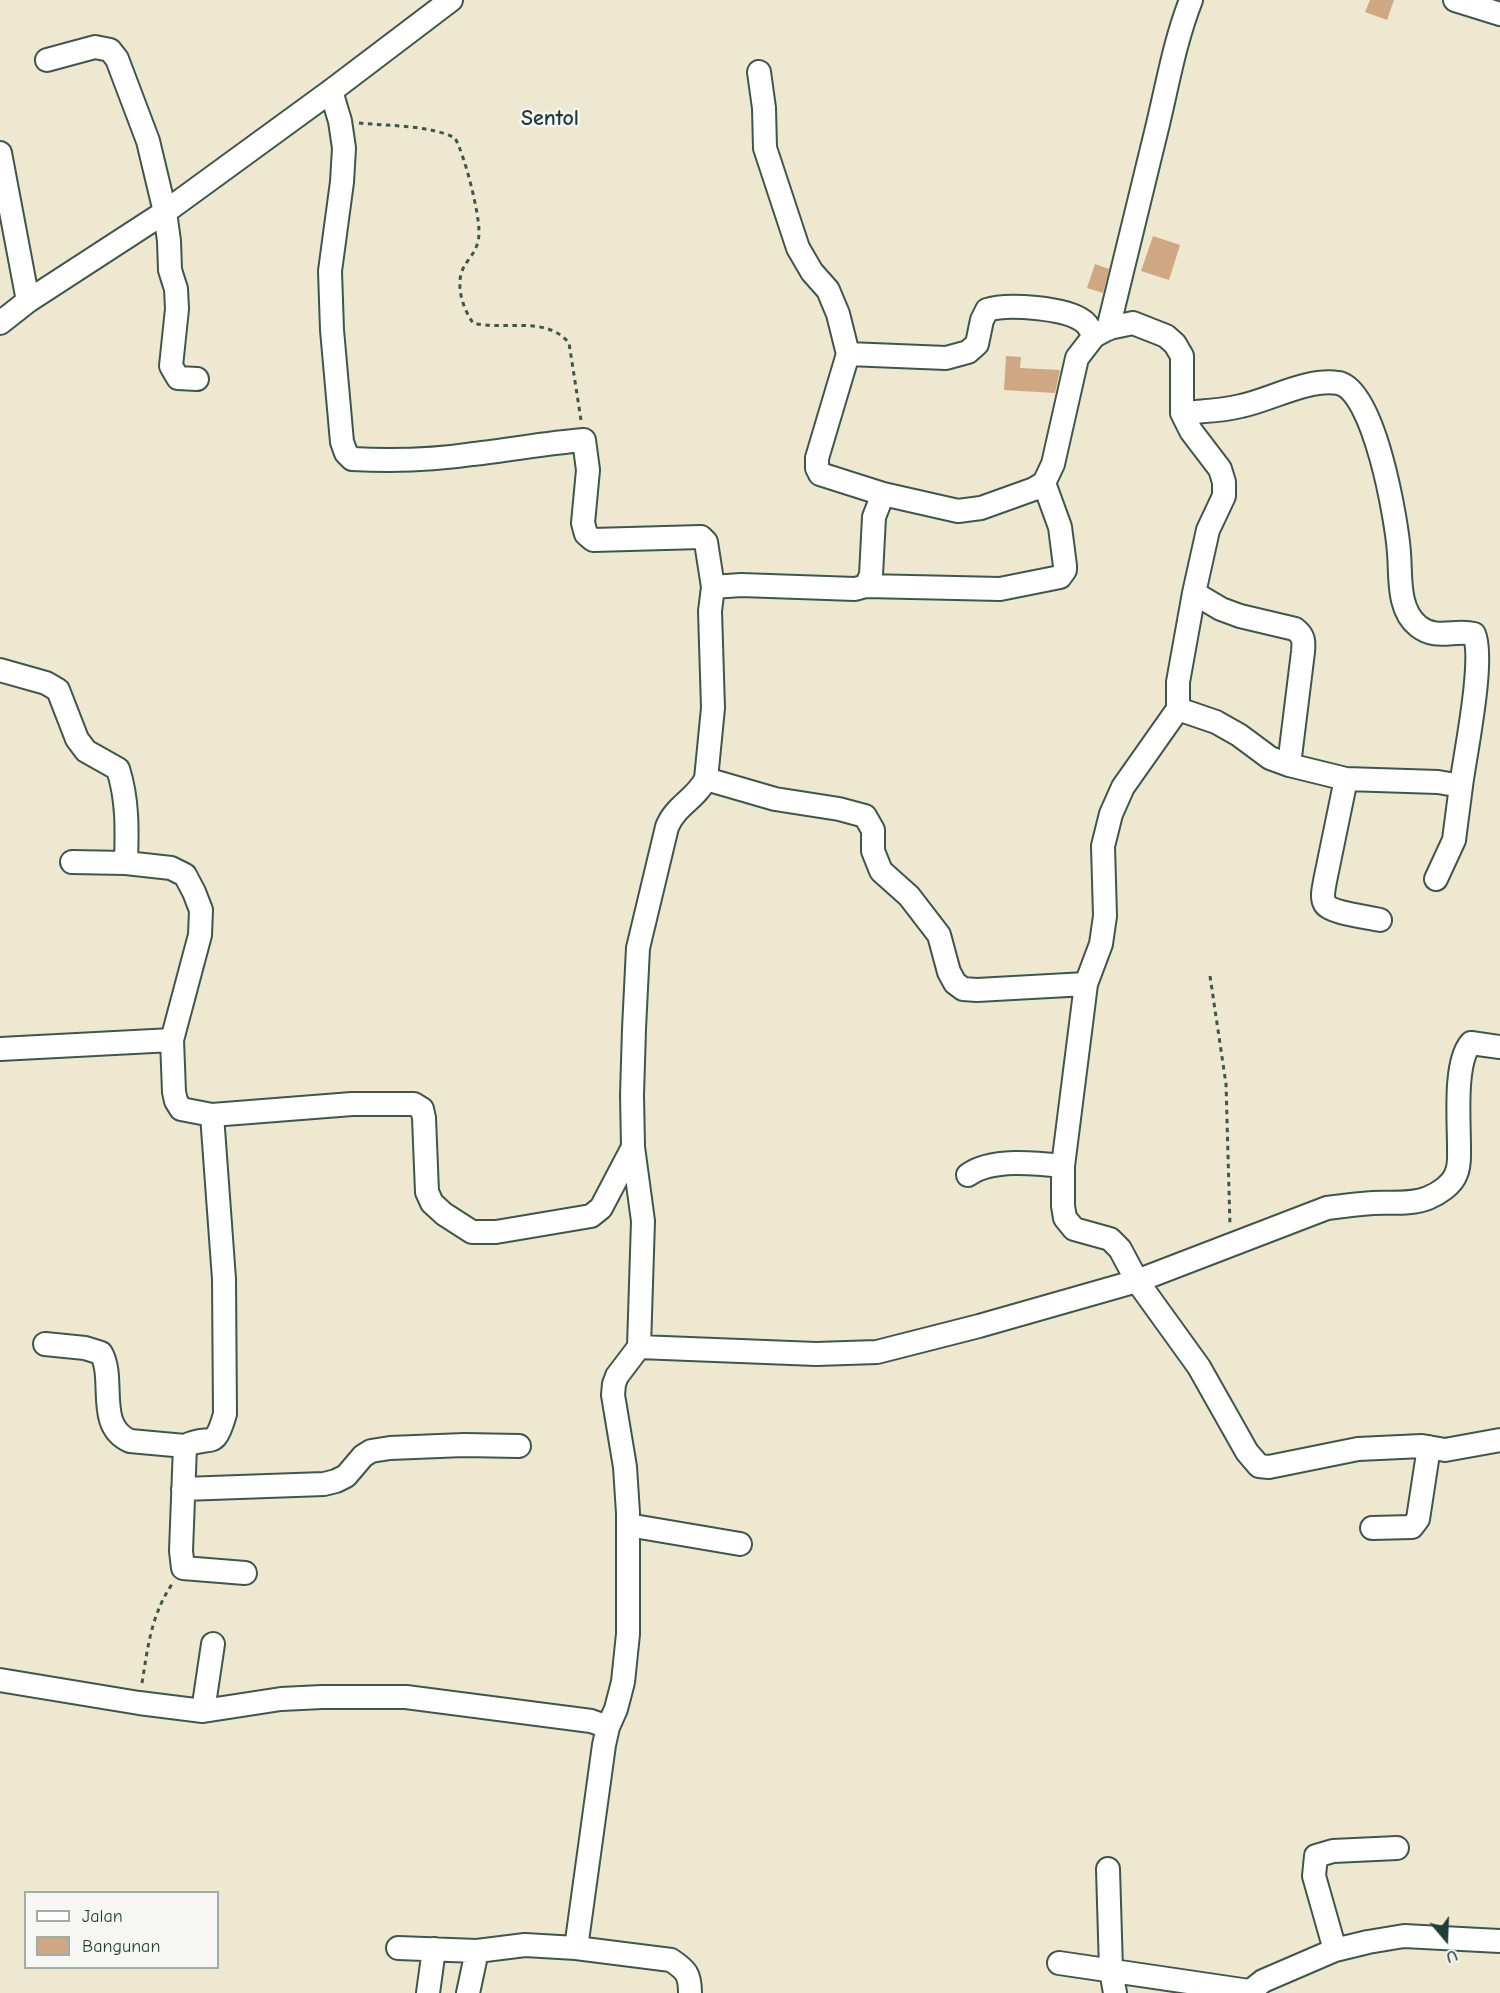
<!DOCTYPE html>
<html>
<head>
<meta charset="utf-8">
<style>
  body { margin:0 }
  #map { position:relative; width:1500px; height:1993px; overflow:hidden; background:#eee8d0; font-family:"Comic Neue",sans-serif }
  canvas { display:block }
  .legend { position:absolute; left:24px; top:1891px; width:195px; height:78px; box-sizing:border-box; background:#f6f6f2; border:2px solid #a0aca6; margin:0; padding:8px 10px; list-style:none; font-size:18px; color:#1f3d34 }
  .legend li { display:flex; align-items:center; gap:12px; height:30px }
  .legend b { width:30px; border:2px solid #a0aca6 }
  .north { position:absolute; left:1416px; top:1909px; width:60px; height:60px; -webkit-text-stroke:4px #f6f6f2; paint-order:stroke; rotate:161deg; font-size:16px; font-weight:700; line-height:24px; text-align:center; color:#1f3d34 }
  .north::after { content:''; display:block; margin:auto; width:21px; height:27px; background:#1f3d34; clip-path:polygon(50% 0,100% 100%,50% 72%,0 100%) }
</style>
</head>
<body>
<div id="map">
<canvas width="1500" height="1993"></canvas>
<ul class="legend">
<li><b style="height:8px;background:#fff"></b>Jalan</li>
<li><b style="height:16px;background:#cfa783"></b>Bangunan</li>
</ul>
<div class="north">U</div>
</div>
<script>
const ctx = document.querySelector('canvas').getContext('2d');
ctx.lineJoin = 'round';
function fillPath(path, color) { ctx.fillStyle = color; ctx.fill(path, 'evenodd'); }
function strokePath(path, color, width, dash) { ctx.strokeStyle = color; ctx.lineWidth = width; ctx.lineCap = dash ? 'butt' : 'round'; ctx.setLineDash(dash || []); ctx.stroke(path); }
function write(font, color, halo, rows, align = 'center') {
  ctx.font = font + ' "Comic Neue",sans-serif'; ctx.lineWidth = 5; ctx.setLineDash([]); ctx.textBaseline = 'middle'; ctx.strokeStyle = halo; ctx.fillStyle = color; for (const [text, x, y, turn = 0] of rows) {
    ctx.save(); ctx.translate(x, y); ctx.rotate((+turn || 0) * Math.PI / 180); ctx.textAlign = isNaN(turn) ? turn : align; if (halo) ctx.strokeText(text, 0, 0); ctx.fillText(text, 0, 0); ctx.restore();
  }
}
fillPath(new Path2D(`
  M1370 0H1394L1387 20 1365 12Z
  M1153 236 1180 245 1169 280 1141 271Z
  M1095 264 1109 269 1103 293 1087 288Z
  M1006 356 1021 357 1020 368 1060 370 1055 393 1004 390Z`), '#cfa783');
const minor = new Path2D(`
  M1455 0 1500 14
  M47 60 95 47 110 50 117 59 148 141 165 212 169 241 170 270 176 289 177 309 171 366 178 378 197 379
  M759 72 764 108 765 148 798 248 812 272 828 290 838 314 848 354 817 458V468L820 474 883 494
  M331 91 340 121 344 148 342 182 330 271 332 330 342 442 346 453 352 459C391 461 434 460 473 454 510 450 546 443 584 440L588 470 583 523 586 534 593 540 701 537 706 542 713 587
  M0 153 28 301
  M0 323 28 301 165 212 331 91 451 0
  M1108 329C1125 260 1142 192 1158 124 1168 82 1175 41 1191 0
  M848 354 946 358 968 352 977 344 982 320 987 310C1007 303 1066 308 1083 321 1088 324 1091 331 1094 336
  M1182 413C1202 411 1222 411 1241 406 1270 400 1308 378 1338 383 1374 388 1397 521 1399 553 1401 576 1397 609 1418 626 1437 641 1454 629 1474 634 1485 659 1465 755 1461 786
  M866 586 1000 589 1060 577 1065 570V566L1060 527 1044 483
  M1194 593 1221 609 1240 616 1295 629C1304 636 1304 641 1303 652L1289 765
  M0 670 46 683 58 690 77 739 86 751 118 769C128 800 127 831 126 863
  M1178 709 1123 787 1111 814 1103 846 1105 916 1101 944 1086 984 1083 1008 1063 1166V1206L1065 1218 1074 1229 1110 1239 1120 1249 1137 1281 1199 1367 1247 1452 1259 1466 1269 1467 1358 1449 1422 1446 1445 1450 1500 1440
  M706 779 775 799 839 809 865 816 873 830V851L881 871 909 896 939 935 949 972 955 983 963 989 977 990 1086 984
  M1346 779 1325 881C1324 888 1321 897 1325 904 1330 913 1369 917 1380 920
  M72 862 126 863 171 868 185 875 194 892 201 910 200 935 172 1040 174 1092 176 1101 181 1109 212 1115 352 1104H414L422 1109 424 1118 427 1192 432 1203 444 1214 472 1232H496L591 1216 601 1208 633 1147
  M0 1049 172 1040
  M212 1115 224 1279 225 1414C214 1453 211 1433 185 1446L181 1551 183 1568 245 1573
  M968 1175C991 1158 1036 1163 1063 1166
  M45 1344 85 1348 101 1353C116 1379 95 1426 130 1441L185 1446
  M639 1347 816 1354 877 1352 979 1326 1137 1281 1327 1208C1342 1206 1357 1204 1373 1203 1390 1202 1411 1205 1428 1198 1438 1194 1452 1185 1456 1174 1460 1166 1459 1155 1459 1147 1459 1120 1454 1062 1471 1043L1500 1047
  M183 1489 324 1484 336 1481 346 1476 363 1456 371 1451 390 1448 464 1445 519 1446
  M628 1525 740 1544
  M1372 1528 1412 1527 1418 1519 1429 1447
  M0 1680 139 1703 203 1711 281 1699 322 1697H406L591 1721 608 1727
  M203 1711 213 1644
  M1108 1869 1111 1970 1115 1993
  M398 1948 477 1951
  M1335 1950 1314 1876 1316 1856 1333 1851 1397 1848
  M1059 1963 1249 1991
  M428 1993 434 1949
  M468 1993 477 1951 525 1945 576 1948
  M690 1993C690 1974 686 1970 671 1960L576 1948 604 1745 608 1727 616 1709 623 1682 628 1634V1513L625 1467 613 1395 614 1384 617 1376 639 1347 643 1221 633 1147 632 1095 634 1029 638 948 667 827C675 806 696 799 706 779L713 708 710 611 713 587 741 585 855 589 866 586 871 575 874 517 883 494 958 511 981 508 1034 489 1044 483 1053 464 1077 358 1094 336 1109 328 1133 323 1166 336 1175 344 1182 356V413L1191 431 1220 469 1224 482V496L1208 530 1194 593 1178 682V709L1216 722 1239 735 1270 758 1289 765 1346 779 1438 782 1461 786 1454 840 1436 879
  M1248 1993 1263 1981 1335 1950 1368 1942 1404 1936 1500 1941`);
strokePath(minor, '#3e574b', 26);
strokePath(new Path2D(`
  M359 123C388 126 430 125 455 138 465 156 479 212 479 232 479 254 465 259 461 274 457 291 464 310 473 323 504 331 546 315 569 343L581 420
  M1210 976 1226 1084 1230 1226
  M142 1683C148 1646 151 1616 172 1584`), '#3e574b', 3, [4.5, 4.5]);
strokePath(minor, '#fff', 22);
write('bold 22px', '#1f3d34', '#f6f6f2', [
  ["Sentol",550,119]
]);
</script>
</body>
</html>
